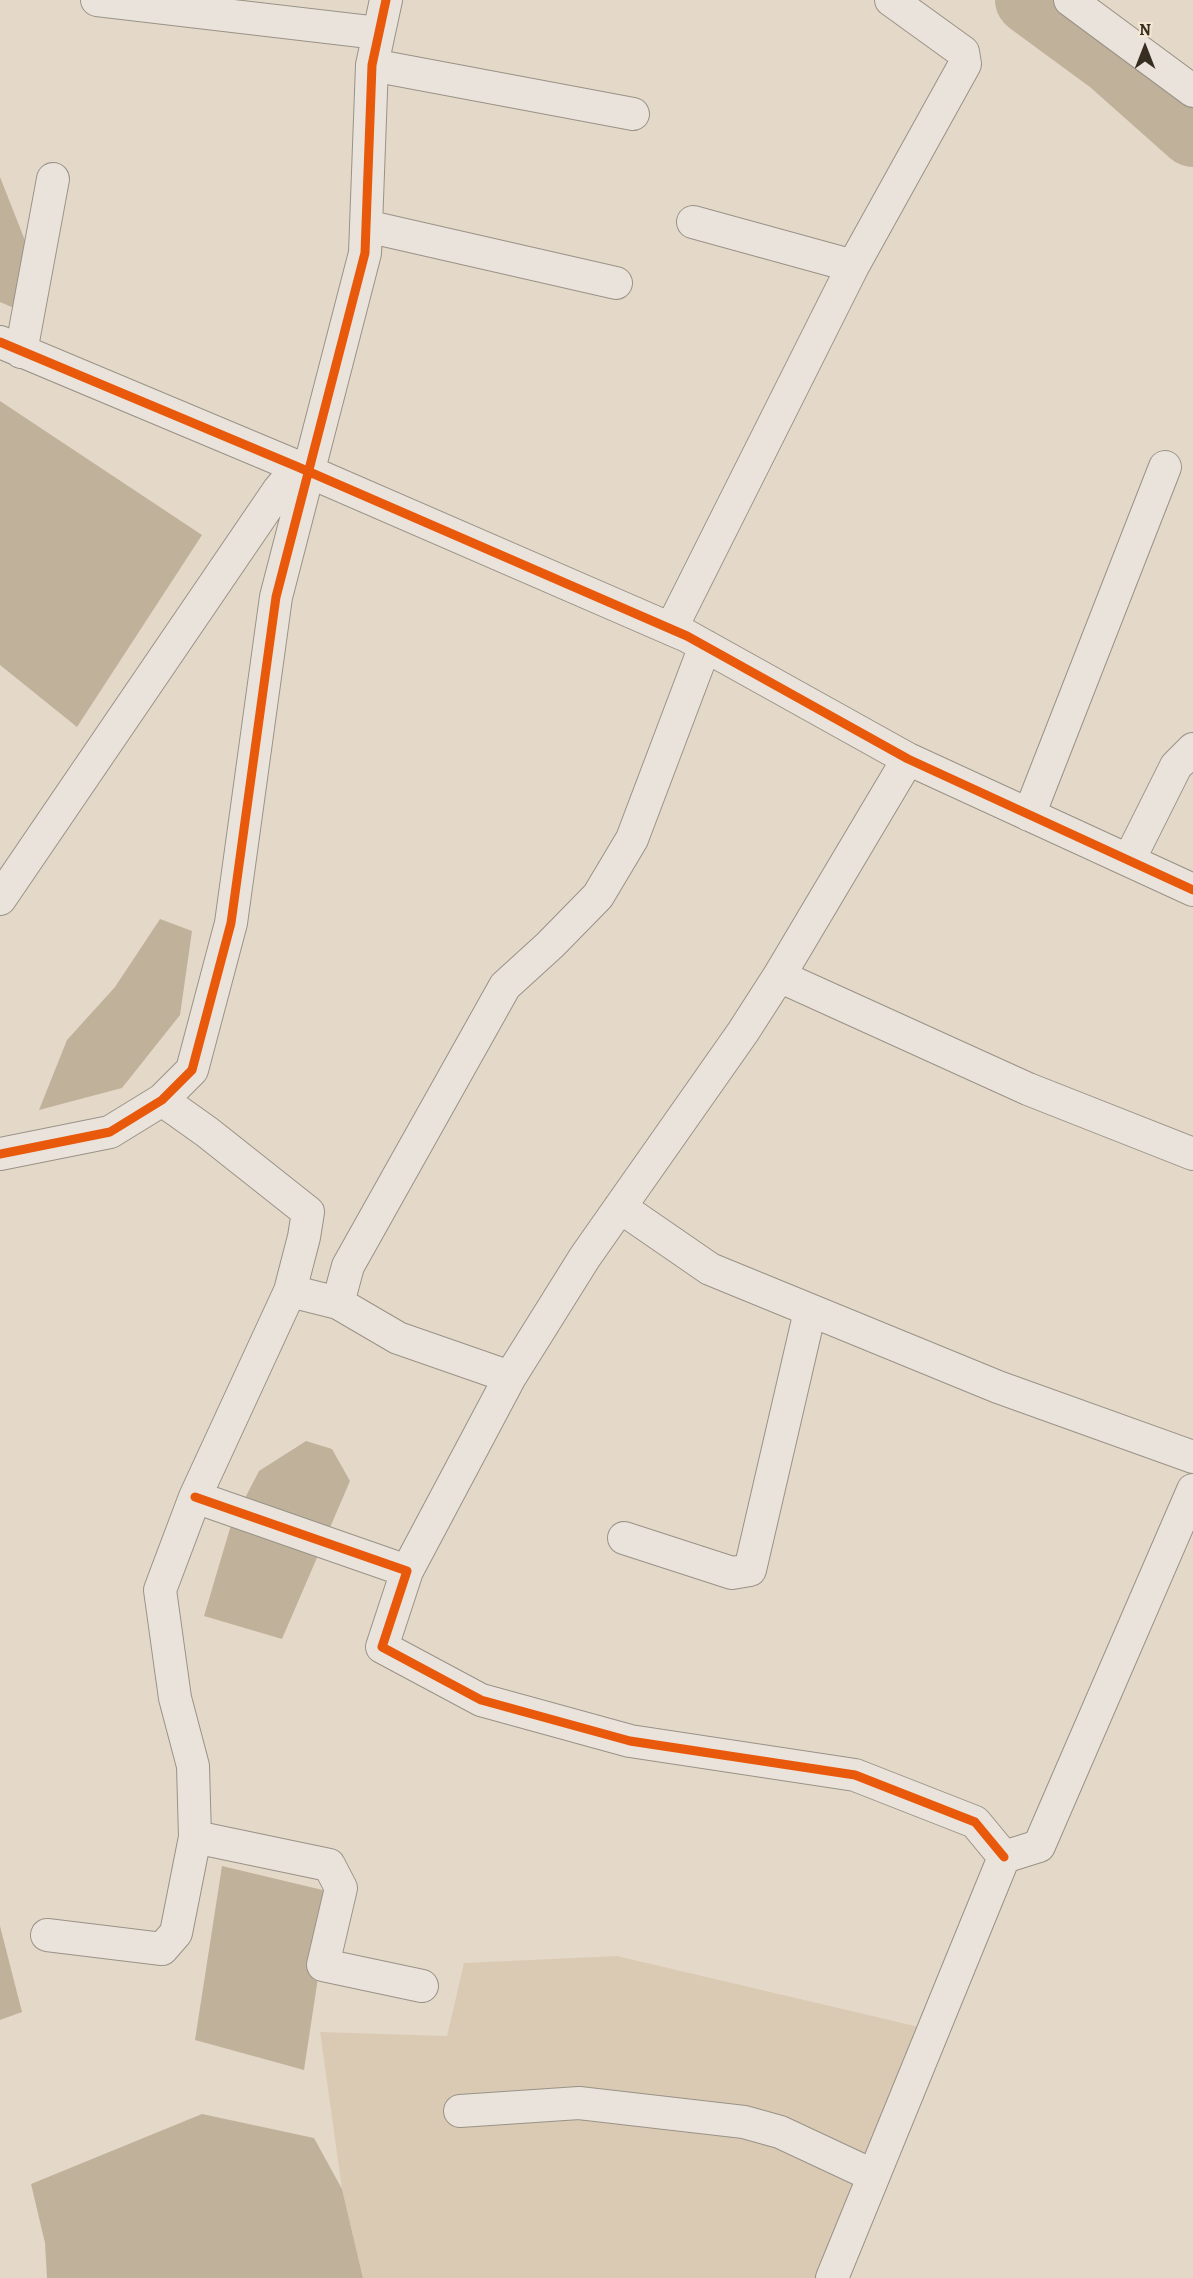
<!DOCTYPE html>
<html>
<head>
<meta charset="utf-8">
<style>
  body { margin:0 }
  #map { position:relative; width:1193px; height:2278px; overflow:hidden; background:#e4d9c8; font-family:Alegreya,serif }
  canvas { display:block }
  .north { position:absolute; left:1115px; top:18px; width:60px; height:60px; -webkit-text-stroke:4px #f5e8d3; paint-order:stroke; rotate:0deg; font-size:16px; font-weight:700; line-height:24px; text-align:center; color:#372d21 }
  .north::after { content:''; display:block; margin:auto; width:21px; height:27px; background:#372d21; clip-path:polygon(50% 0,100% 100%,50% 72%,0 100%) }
</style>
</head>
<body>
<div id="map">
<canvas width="1193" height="2278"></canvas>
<div class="north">N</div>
</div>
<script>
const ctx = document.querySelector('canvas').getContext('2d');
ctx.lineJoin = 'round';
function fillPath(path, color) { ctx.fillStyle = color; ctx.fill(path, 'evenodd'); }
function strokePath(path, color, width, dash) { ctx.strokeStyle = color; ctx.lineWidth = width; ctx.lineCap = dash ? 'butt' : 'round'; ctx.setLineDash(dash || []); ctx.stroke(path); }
fillPath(new Path2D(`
  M617 1956 932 2030 832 2278H363L342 2189 320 2032 447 2036 464 1963Z`), '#dacab3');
fillPath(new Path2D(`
  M0 177 26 243 14 308 0 302Z
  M0 401 202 535 77 727 0 665Z
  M160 919 192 931 180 1015 122 1088 39 1110 67 1040 115 987Z
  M306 1441 332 1449 350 1481 282 1639 204 1616 231 1525 259 1471Z
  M222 1866 331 1892 304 2070 195 2040Z
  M0 1926 22 2012 0 2020Z
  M202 2114 314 2138 342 2189 363 2278H47L45 2243 31 2184Z`), '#c0b19a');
strokePath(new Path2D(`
  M1029 0 1112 61 1193 133`), '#c0b19a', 68);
const street = new Path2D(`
  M97 0 378 33
  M1070 0 1193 91
  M372 65 633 114
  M693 222 853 266
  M366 226 616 283
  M0 342 298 467 687 636 908 759 1193 890
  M21 352 53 179
  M671 629 853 266 965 64 963 52 891 0
  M1029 815 1165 467
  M1129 860 1176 766 1193 749
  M0 899 278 491 298 467
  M779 976 1028 1089 1193 1154
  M162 1100 207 1132 308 1212 304 1237 290 1291 338 1303 398 1338 510 1377
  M0 1154 110 1132 162 1100 192 1070 231 923 276 597 365 253 372 65 386 0
  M620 1207 710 1269 998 1387 1193 1457
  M338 1303 348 1266 505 986 550 945 598 896 632 839 705 646
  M195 1497 407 1571 382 1647 481 1700 630 1741 855 1775 975 1822 1004 1857
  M624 1538 732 1573 750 1570 810 1311
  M407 1571 510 1377 585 1257 743 1032 779 976 908 759
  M195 1837 329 1865 341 1888 323 1965 422 1986
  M47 1935 162 1949 176 1933 195 1837 193 1766 175 1698 160 1590 195 1497 290 1291
  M460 2111 579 2103 744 2122 780 2132 872 2175
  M832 2278 1004 1857 1039 1846 1193 1490`);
strokePath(street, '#999287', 34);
strokePath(street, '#e9e3db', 32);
strokePath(new Path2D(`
  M0 342 298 467 687 636 908 759 1193 890
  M0 1154 110 1132 162 1100 192 1070 231 923 276 597 365 253 372 65 386 0
  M195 1497 407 1571 382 1647 481 1700 630 1741 855 1775 975 1822 1004 1857`), '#e8590c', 9);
</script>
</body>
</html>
